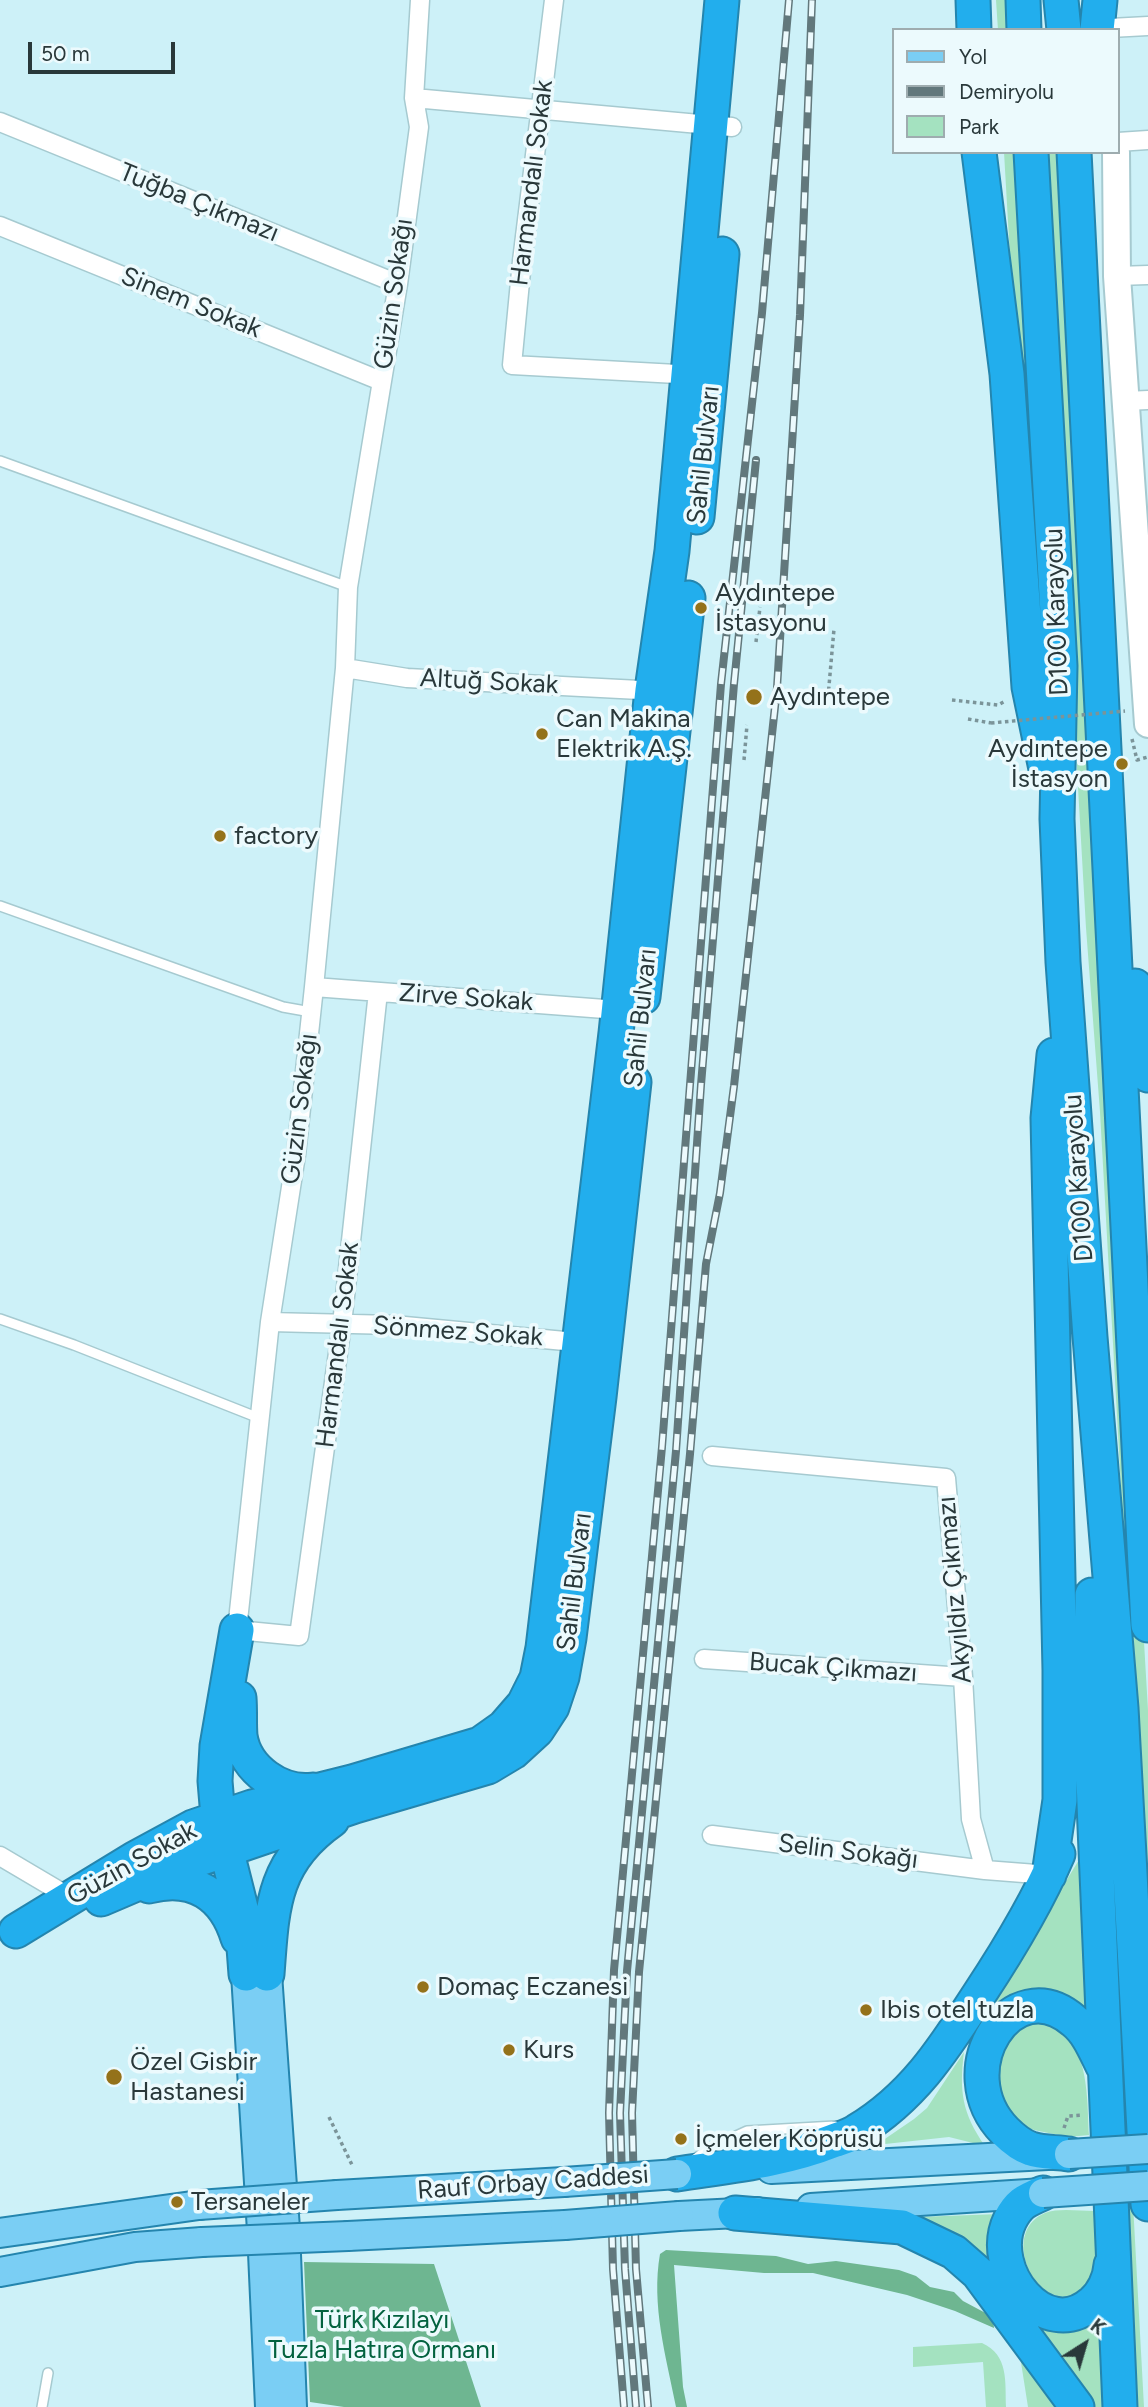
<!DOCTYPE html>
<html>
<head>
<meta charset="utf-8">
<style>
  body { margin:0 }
  #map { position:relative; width:1148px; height:2407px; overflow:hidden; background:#cdf1f8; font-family:Figtree,sans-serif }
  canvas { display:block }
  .legend { position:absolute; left:892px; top:28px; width:228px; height:126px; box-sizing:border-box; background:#ecfafd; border:2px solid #9eacaf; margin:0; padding:9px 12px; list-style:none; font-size:21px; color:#29383a }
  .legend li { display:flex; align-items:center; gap:14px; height:35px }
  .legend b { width:35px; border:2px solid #9eacaf }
  .north { position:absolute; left:1050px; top:2309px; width:70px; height:70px; -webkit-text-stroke:5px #ecfafd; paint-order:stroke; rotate:37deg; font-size:19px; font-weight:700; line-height:28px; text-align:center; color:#29383a }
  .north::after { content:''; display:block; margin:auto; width:24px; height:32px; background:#29383a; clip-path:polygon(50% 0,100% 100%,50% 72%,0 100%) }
  .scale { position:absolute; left:28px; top:42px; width:147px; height:32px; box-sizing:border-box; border:4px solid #29383a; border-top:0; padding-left:9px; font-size:21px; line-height:24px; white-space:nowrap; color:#29383a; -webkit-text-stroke:5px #ecfafd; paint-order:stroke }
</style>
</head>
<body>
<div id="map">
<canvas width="1148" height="2407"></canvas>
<ul class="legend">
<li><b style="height:9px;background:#7acef4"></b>Yol</li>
<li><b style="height:9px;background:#62787c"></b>Demiryolu</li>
<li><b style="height:19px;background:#a4e2c0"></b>Park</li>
</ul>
<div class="north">K</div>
<div class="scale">50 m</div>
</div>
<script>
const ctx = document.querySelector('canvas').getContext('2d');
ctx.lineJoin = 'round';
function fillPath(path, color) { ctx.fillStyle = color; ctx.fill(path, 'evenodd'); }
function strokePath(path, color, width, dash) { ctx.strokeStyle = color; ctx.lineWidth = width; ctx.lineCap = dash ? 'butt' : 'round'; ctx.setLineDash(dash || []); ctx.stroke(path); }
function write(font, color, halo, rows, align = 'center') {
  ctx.font = font + ' Figtree,sans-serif'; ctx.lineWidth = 7; ctx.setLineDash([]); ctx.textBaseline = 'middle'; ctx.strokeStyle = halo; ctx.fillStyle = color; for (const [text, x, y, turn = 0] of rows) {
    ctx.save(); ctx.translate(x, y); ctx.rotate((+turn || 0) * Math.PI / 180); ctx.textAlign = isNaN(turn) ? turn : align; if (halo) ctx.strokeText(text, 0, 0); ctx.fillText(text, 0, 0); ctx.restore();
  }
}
fillPath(new Path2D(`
  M996 0H1013L1014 30H998Z
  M1004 152H1021L1047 621 1034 564 1018 396Z
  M1042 152H1057L1148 1710V1968L1100 1112 1086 928Z
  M1109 1759 1144 2407H1133Z
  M1082 1855 1092 2013C1054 1983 1028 1980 988 2008Z
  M1033 2023C1090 2023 1087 2094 1089 2135L1068 2137 1034 2130 1021 2125 1004 2107 995 2071 1011 2033Z
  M964 2052C959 2091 962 2113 985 2146L949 2137 876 2145 914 2119 927 2108Z
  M1094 2211 1098 2246 1097 2272 1083 2295C1076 2296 1068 2298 1061 2297 1025 2291 1006 2229 1045 2213 1058 2208 1079 2211 1094 2211Z
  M1000 2214 996 2274 965 2241 918 2217Z
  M1024 2312 1109 2313 1114 2407H1091Z
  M982 2343C1009 2355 1005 2382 1006 2407H986L983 2362 913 2367V2347Z
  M1020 2356 1064 2407H1028Z`), '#a4e2c0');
fillPath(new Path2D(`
  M666 2250 776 2256 808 2264 836 2261 899 2270 916 2276 930 2287 954 2292 963 2301 993 2317 994 2328 955 2311 907 2295 813 2273H764L674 2265 683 2387 687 2407H676C666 2356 651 2305 660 2254Z
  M304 2262 434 2264 481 2407H344L310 2402Z`), '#6eb691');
const lane = new Path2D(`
  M0 461 348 587
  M0 906 283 1007 311 1012
  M0 1319 74 1345 259 1418
  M695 2159 710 2148 747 2131 835 2126
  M42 2407 48 2373`);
const street = new Path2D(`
  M554 0 522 261 512 365 695 375
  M1110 28 1148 26
  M414 98 732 127
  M0 122 398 284
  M1118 142 1148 140
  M0 226 381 381
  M1117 276 1148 275
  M1126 401 1148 400
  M345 668 407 678 659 691
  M314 987 618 1010
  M378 992 342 1324 299 1636 237 1630 270 1322 296 1155 314 987 345 668 348 587 398 284 419 127 414 98 420 0
  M270 1322 394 1325 586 1343
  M712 1456 946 1478 963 1677 971 1819 985 1870 1049 1875
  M704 1659 963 1677
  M712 1835 985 1870
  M0 1856 71 1898`);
const secondary = new Path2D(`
  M1116 152 1117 276 1148 724`);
const primary = new Path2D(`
  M246 1974 262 2231 270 2407
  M267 1974 285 2229 292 2407
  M771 2169 1048 2155
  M337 2195 564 2182
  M811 2208 1043 2193
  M679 2216 757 2212
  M0 2233 199 2205
  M348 2236 565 2225
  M0 2272 135 2247 202 2242`);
const highway = new Path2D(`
  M973 0 974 30
  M1023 0 1024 30
  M1061 0 1064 30
  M1097 30 1100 0
  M979 152 1007 374 1029 687 1046 769
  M1031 152 1060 666 1057 819 1063 962 1090 1337 1121 1708 1148 2204
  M1074 152 1148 1625
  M697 517 722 254
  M1135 986 1148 1075
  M643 997 688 598
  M1092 1595 1091 1734 1120 2407
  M237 1630 217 1746 215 1781 218 1817 241 1908 246 1974
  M239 1698C240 1710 239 1724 240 1736 245 1770 281 1794 313 1790
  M1049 1875 1060 1800V1670L1048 1118 1054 1055
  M149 1886C193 1874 225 1895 238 1938
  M101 1899 176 1867 355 1806 488 1767 513 1752 537 1730 552 1707 562 1677 569 1638 599 1397 634 1082
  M16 1931 134 1859 193 1827 252 1807 352 1782 480 1744 504 1727 524 1704 537 1678 543 1648 616 1033 652 690 672 551 722 0
  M267 1974C272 1908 272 1862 332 1820
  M1069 2154C1057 2152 1042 2153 1031 2149 1022 2146 1012 2138 1005 2131 946 2071 1012 1967 1074 2021 1088 2032 1095 2050 1103 2066
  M677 2174C729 2166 783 2161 833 2141 841 2138 850 2136 857 2131 914 2097 945 2047 980 1993 1009 1949 1037 1903 1058 1854
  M1043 2193C1036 2196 1029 2199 1023 2203 1018 2207 1013 2214 1010 2220 986 2270 1045 2344 1092 2303 1103 2294 1110 2279 1111 2265
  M735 2213 902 2227 954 2252 978 2273 1077 2407`);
strokePath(lane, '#a6cad0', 12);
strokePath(street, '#a6cad0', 21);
strokePath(secondary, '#a6cad0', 30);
strokePath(primary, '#2485ae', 32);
strokePath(highway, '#2485ae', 37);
strokePath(new Path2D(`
  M756 642 760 607
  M828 697 834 629
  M952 700 998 705 1005 701
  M968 719 991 723
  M1132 739 1137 760 1148 757
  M744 760 747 725
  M329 2117 353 2167
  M1064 2128 1068 2116 1083 2115`), '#7b9499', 3.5, [3.5, 3.5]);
strokePath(lane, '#fff', 9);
strokePath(street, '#fff', 18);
strokePath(secondary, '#fff', 26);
strokePath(primary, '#7acef4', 28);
strokePath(highway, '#22aeed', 33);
const rail = new Path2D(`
  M624 2407 613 2269 609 2113 614 1970 662 1447 721 684 762 313 789 0
  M636 2407 625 2269 620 2113 627 1971 676 1451 701 1085 734 684 756 460
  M648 2407 636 2269 632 2113 639 1972 690 1454 706 1264 720 1193 734 1086 777 688 800 315 812 0`);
strokePath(rail, '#62787c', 8);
strokePath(rail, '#ecfafd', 5, [16]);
const primaryBridge = new Path2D(`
  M1069 2154 1148 2149
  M564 2182 677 2174
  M1043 2193 1148 2186
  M199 2205 337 2195
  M565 2225 679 2216
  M202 2242 348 2236`);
strokePath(primaryBridge, '#2485ae', 32, []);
strokePath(new Path2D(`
  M991 723 1125 711`), '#7b9499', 3.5, [3.5, 3.5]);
strokePath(primaryBridge, '#7acef4', 28);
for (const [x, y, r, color] of [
  [701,608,7,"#94721a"],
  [754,697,9,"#94721a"],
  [542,734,7,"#94721a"],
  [1122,764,7,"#94721a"],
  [220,836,7,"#94721a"],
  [423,1987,7,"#94721a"],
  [866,2010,7,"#94721a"],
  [509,2050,7,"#94721a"],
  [114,2077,9,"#94721a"],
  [681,2139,7,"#94721a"],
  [177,2202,7,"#94721a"]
]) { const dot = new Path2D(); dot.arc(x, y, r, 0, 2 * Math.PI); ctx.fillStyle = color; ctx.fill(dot); strokePath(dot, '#ecfafd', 2.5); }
write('26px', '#29383a', '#ecfafd', [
  ["Harmandalı Sokak",532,183,-83],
  ["Tuğba Çıkmazı",199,203,22],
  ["Güzin Sokağı",394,294,-82],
  ["Sinem Sokak",191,303,22],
  ["Sahil Bulvarı",704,455,-84],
  ["D100 Karayolu",1057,612,-92],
  ["Altuğ Sokak",489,682,3],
  ["Zirve Sokak",466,998,4],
  ["Sahil Bulvarı",641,1018,-84],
  ["Güzin Sokağı",300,1109,-83],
  ["D100 Karayolu",1079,1178,-94],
  ["Sönmez Sokak",458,1332,4],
  ["Harmandalı Sokak",338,1345,-83],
  ["Sahil Bulvarı",575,1582,-83],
  ["Akyıldız Çıkmazı",955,1590,-95],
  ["Bucak Çıkmazı",833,1668,4],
  ["Selin Sokağı",848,1852,7],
  ["Güzin Sokak",132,1864,-29],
  ["Rauf Orbay Caddesi",533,2183,-4]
]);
write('26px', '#29383a', '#ecfafd', [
  ["Aydıntepe",715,593],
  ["İstasyonu",715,623],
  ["Aydıntepe",770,697],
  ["Can Makina",556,719],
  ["Elektrik A.Ş.",556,749],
  ["Aydıntepe",1108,749,"right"],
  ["İstasyon",1108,779,"right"],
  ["factory",234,836],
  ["Domaç Eczanesi",437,1987],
  ["Ibis otel tuzla",880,2010],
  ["Kurs",523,2050],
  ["Özel Gisbir",130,2062],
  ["Hastanesi",130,2092],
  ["İçmeler Köprüsü",695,2139],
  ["Tersaneler",191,2202]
], 'left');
write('26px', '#03623f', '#ecfafd', [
  ["Türk Kızılayı",382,2320],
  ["Tuzla Hatıra Ormanı",382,2350]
]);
</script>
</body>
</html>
